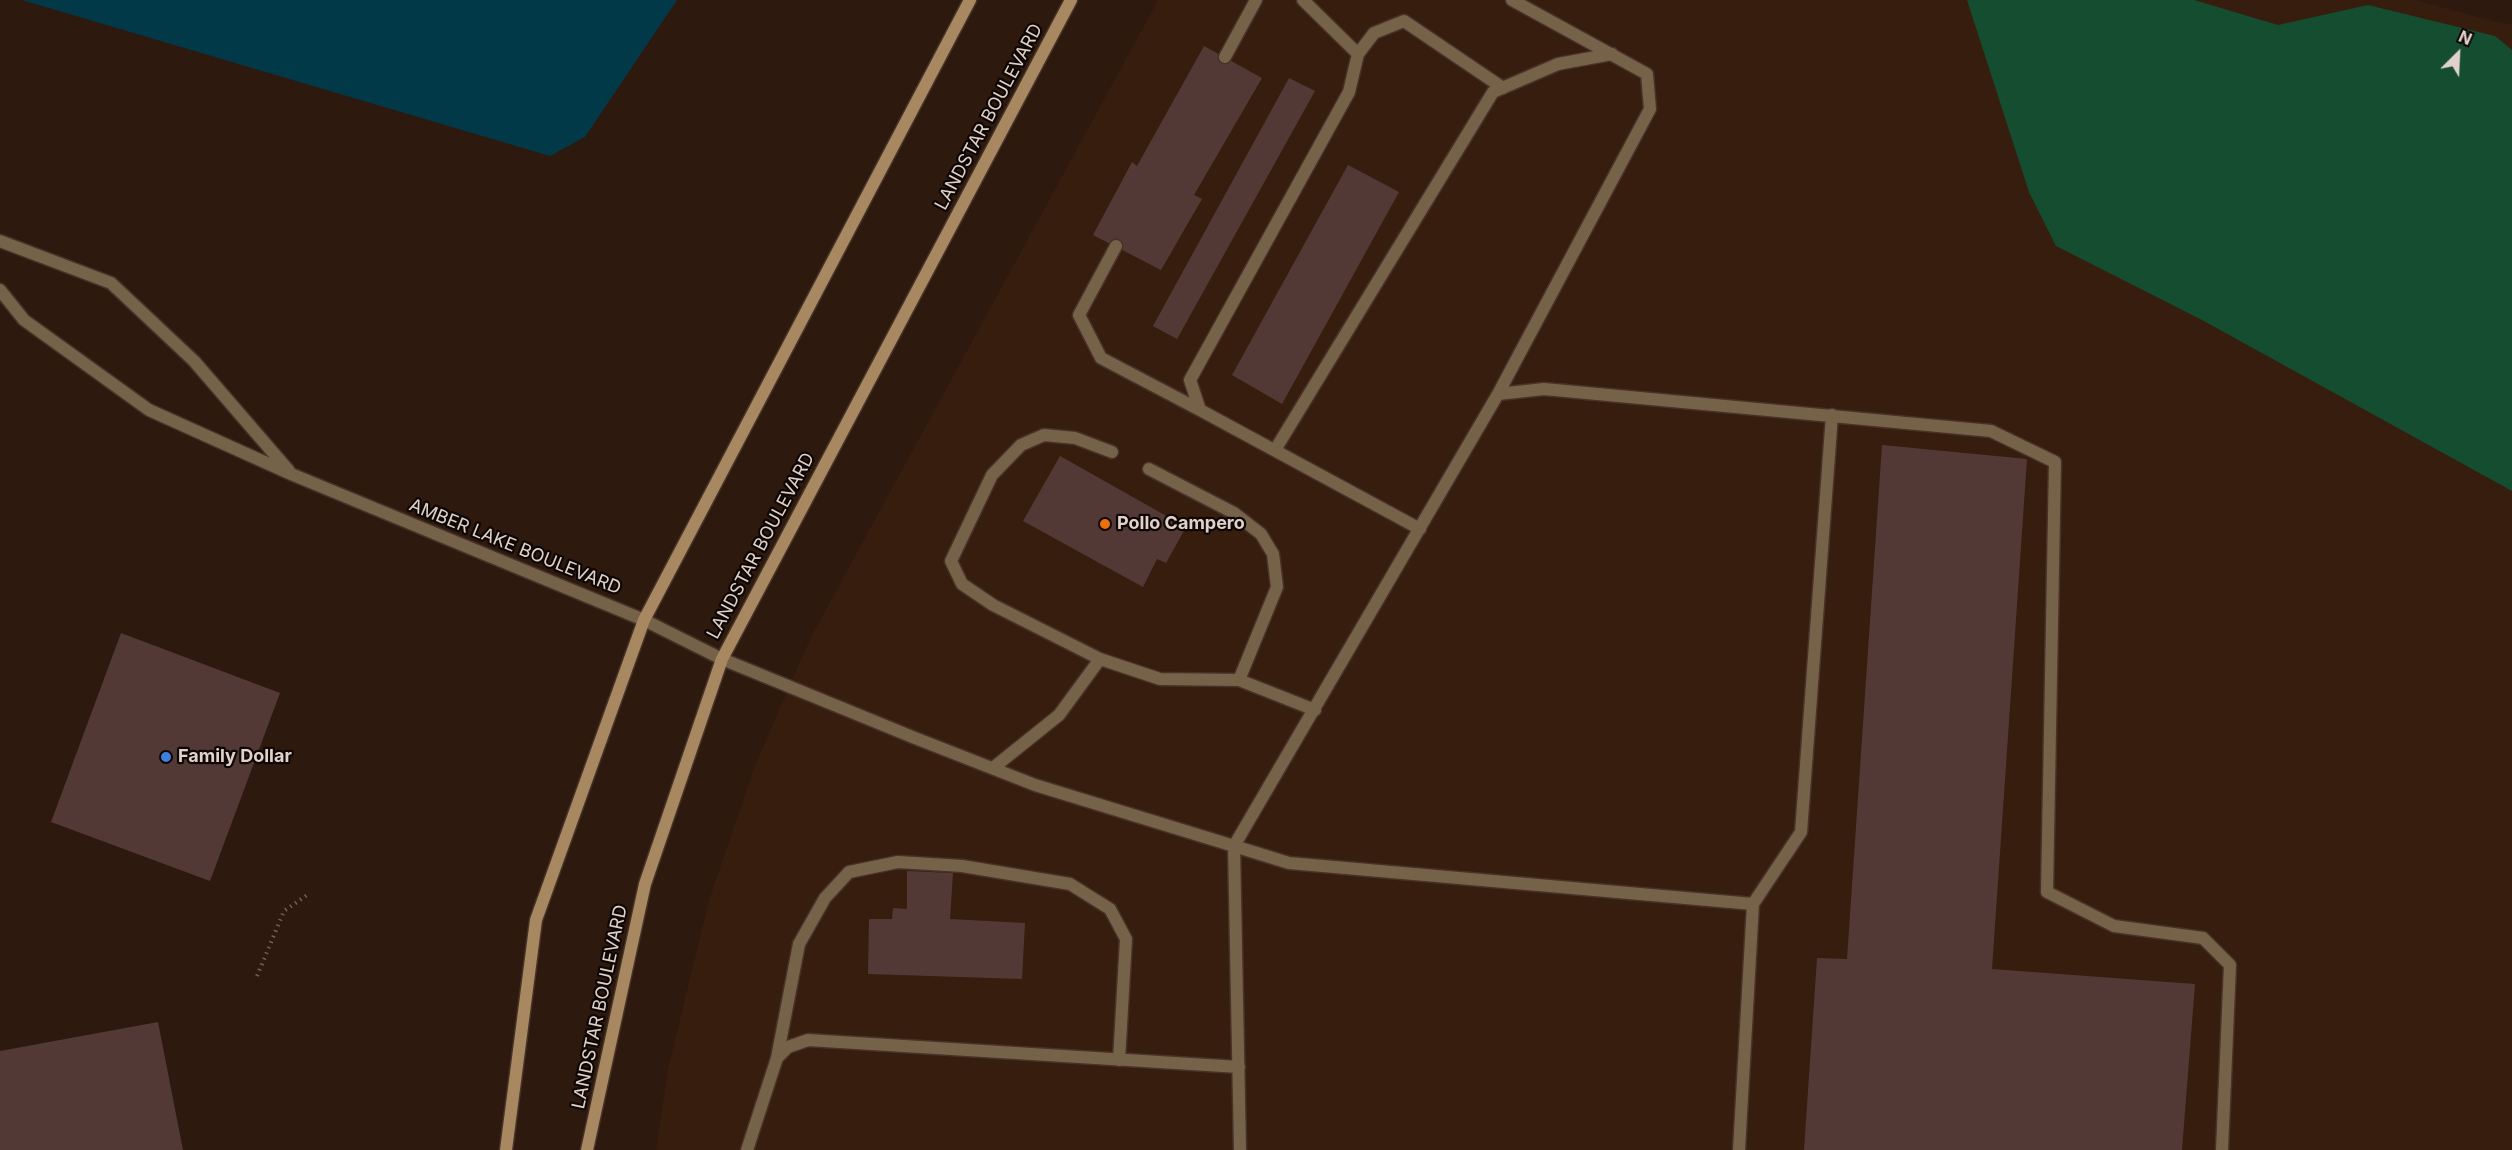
<!DOCTYPE html>
<html>
<head>
<meta charset="utf-8">
<style>
  body { margin:0 }
  #map { position:relative; width:2512px; height:1150px; overflow:hidden; background:#2d190e; font-family:Inter,sans-serif }
  canvas { display:block }
  .north { position:absolute; left:2428px; top:24px; width:60px; height:60px; -webkit-text-stroke:4px #0f0704; paint-order:stroke; rotate:24deg; font-size:16px; font-weight:700; line-height:24px; text-align:center; color:#e0d2cb }
  .north::after { content:''; display:block; margin:auto; width:21px; height:27px; background:#e0d2cb; clip-path:polygon(50% 0,100% 100%,50% 72%,0 100%) }
</style>
</head>
<body>
<div id="map">
<canvas width="2512" height="1150"></canvas>
<div class="north">N</div>
</div>
<script>
const ctx = document.querySelector('canvas').getContext('2d');
ctx.lineJoin = 'round';
function fillPath(path, color) { ctx.fillStyle = color; ctx.fill(path, 'evenodd'); }
function strokePath(path, color, width, dash) { ctx.strokeStyle = color; ctx.lineWidth = width; ctx.lineCap = dash ? 'butt' : 'round'; ctx.setLineDash(dash || []); ctx.stroke(path); }
function write(font, color, halo, rows, align = 'center') {
  ctx.font = font + ' Inter,sans-serif'; ctx.lineWidth = 4.5; ctx.setLineDash([]); ctx.textBaseline = 'middle'; ctx.strokeStyle = halo; ctx.fillStyle = color; for (const [text, x, y, turn = 0] of rows) {
    ctx.save(); ctx.translate(x, y); ctx.rotate((+turn || 0) * Math.PI / 180); ctx.textAlign = isNaN(turn) ? turn : align; if (halo) ctx.strokeText(text, 0, 0); ctx.fillText(text, 0, 0); ctx.restore();
  }
}
fillPath(new Path2D(`
  M1158 0H2415L2501 23 2512 24V1150H656L668 1069 709 900 754 768 811 637Z`), '#371d0e');
fillPath(new Path2D(`
  M1967 0H2194L2278 25 2368 5 2495 36 2512 50V491L2202 320 2056 246 2029 192Z`), '#144d30');
fillPath(new Path2D(`
  M22 0H677L585 137 550 156Z`), '#023949');
fillPath(new Path2D(`
  M1204 46 1262 78 1194 195 1202 199 1161 270 1093 235 1132 162 1137 166Z
  M1289 78 1315 91 1177 339 1153 326Z
  M1348 165 1399 192 1282 404 1232 375Z
  M1882 445 2027 459 1992 969 2195 984 2182 1150H1804L1817 958 1847 959Z
  M1060 456 1186 527 1166 563 1157 559 1143 587 1023 521Z
  M121 633 280 693 210 881 51 822Z
  M907 871 953 873 950 919 1025 923 1022 979 868 974 869 919H892L893 908 907 909Z
  M158 1022 183 1150H0V1051Z`), '#533936');
const lane = new Path2D(`
  M1303 0 1358 54 1349 92 1190 380 1200 410 1420 529
  M1358 54 1374 33 1404 21 1503 88
  M1225 57 1256 0
  M0 241 111 283 194 361 289 471
  M1116 246 1079 315 1101 358 1200 410
  M0 290 24 320 149 410 291 474 644 620 722 659 915 738 1035 785 1234 846 1498 394 1544 389 1991 431 2055 462 2047 892 2114 926 2203 938 2230 965 2222 1150
  M1498 394 1650 109 1647 74 1512 0
  M1275 450 1493 92 1558 64 1612 54
  M1112 452 1075 438 1044 435 1021 445 992 475 951 561 962 584 993 605 1100 659 1160 679 1239 680 1315 710
  M1149 469 1234 513 1261 534 1273 554 1277 587 1239 680
  M993 768 1059 715 1100 659
  M777 1058 799 944 825 898 849 872 898 862 962 866 1070 884 1110 909 1126 939 1119 1060
  M747 1150 777 1058 788 1047 808 1040 1239 1067
  M1240 1150 1234 846 1289 863 1753 904
  M1739 1150 1753 904 1801 832 1832 415`);
const secondary = new Path2D(`
  M506 1150 536 920 644 620 970 0
  M587 1150 645 884 722 659 1071 0`);
strokePath(lane, '#463328', 15);
strokePath(secondary, '#463328', 15);
strokePath(new Path2D(`
  M257 976 284 911 310 893`), '#726157', 4, [1.5, 4.5]);
strokePath(lane, '#766249', 12);
strokePath(secondary, '#a88860', 12);
for (const [x, y, r, color] of [
  [1105,524,6,"#e8710a"],
  [166,757,6,"#3f7fe0"]
]) { const dot = new Path2D(); dot.arc(x, y, r, 0, 2 * Math.PI); ctx.fillStyle = color; ctx.fill(dot); strokePath(dot, '#0f0704', 2); }
write('18px', '#e0d2cb', '#0f0704', [
  ["LANDSTAR BOULEVARD",989,117,-62],
  ["LANDSTAR BOULEVARD",761,546,-62],
  ["AMBER LAKE BOULEVARD",515,547,22],
  ["LANDSTAR BOULEVARD",600,1007,-78]
]);
write('bold 18px', '#e0d2cb', '#0f0704', [
  ["Pollo Campero",1117,524],
  ["Family Dollar",178,757]
], 'left');
</script>
</body>
</html>
